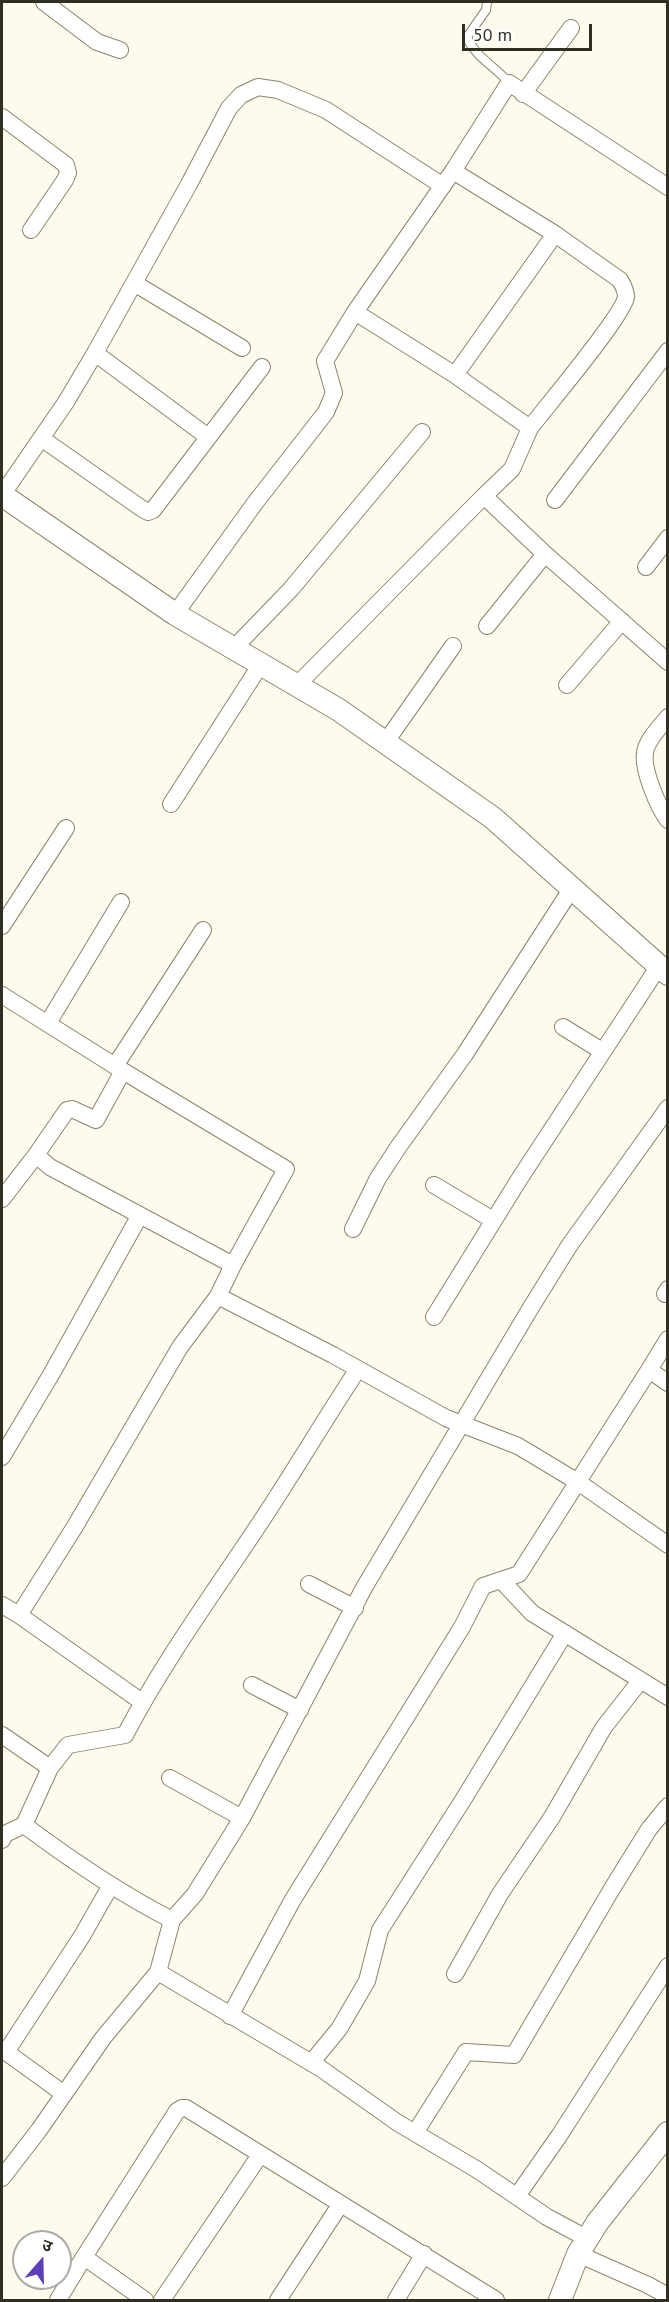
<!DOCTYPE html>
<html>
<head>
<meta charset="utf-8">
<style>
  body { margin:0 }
  #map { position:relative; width:669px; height:2302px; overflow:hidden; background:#fefbee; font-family:"PT Sans","Noto Sans Devanagari",sans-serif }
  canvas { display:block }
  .frame { position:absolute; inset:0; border:3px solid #312e22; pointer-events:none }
  .north { position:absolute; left:12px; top:2230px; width:60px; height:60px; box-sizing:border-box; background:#fff; border:2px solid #adaba7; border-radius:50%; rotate:20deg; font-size:16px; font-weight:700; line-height:24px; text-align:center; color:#312e22 }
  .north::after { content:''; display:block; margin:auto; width:21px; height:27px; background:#5d40b9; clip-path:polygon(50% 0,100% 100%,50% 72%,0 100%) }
  .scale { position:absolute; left:462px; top:24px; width:130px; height:27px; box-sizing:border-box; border:3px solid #312e22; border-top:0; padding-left:8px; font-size:18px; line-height:21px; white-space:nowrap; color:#312e22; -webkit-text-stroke:4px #fff; paint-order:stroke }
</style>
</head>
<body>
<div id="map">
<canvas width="669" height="2302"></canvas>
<div class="frame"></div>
<div class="north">उ</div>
<div class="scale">50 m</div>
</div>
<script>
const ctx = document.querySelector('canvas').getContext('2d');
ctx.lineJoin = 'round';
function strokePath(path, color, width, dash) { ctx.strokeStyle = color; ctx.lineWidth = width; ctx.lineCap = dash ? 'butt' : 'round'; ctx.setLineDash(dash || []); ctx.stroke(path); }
const lane = new Path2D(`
  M487 2 486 10 467 37C474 56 496 67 509 83`);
const street = new Path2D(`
  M44 2 97 42 120 50
  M523 94 571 28
  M2 117 66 165 68 173 65 180 31 230
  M453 171 509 83 668 187
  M134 283 242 348
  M355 312 453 171 555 234 620 280C623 285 626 290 626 297 623 316 546 407 530 428
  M95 353 208 437
  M455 375 555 234
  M41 438 141 508 148 512 153 510 262 367
  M2 495 66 402 95 353 189 184 229 108 241 95 258 87 278 90 326 110 443 186
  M555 500 668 351
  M646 567 668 538
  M175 614 255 503 326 412 334 393 325 361 355 312 455 375 530 428 512 469 484 496
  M487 626 545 554
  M234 648 291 589 422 432
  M297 685 484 496 545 554 668 662
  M567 685 622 621
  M668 717C660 727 646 741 645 753 642 769 658 807 668 820
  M385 743 453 646
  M171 804 261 664
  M2 926 66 828
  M2 995 123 1071 96 1120 72 1109 67 1110 36 1155 50 1167 233 1265 218 1296 333 1355 446 1418 518 1446 578 1482 668 1545
  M48 1023 121 902
  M563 1027 602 1051
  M115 1066 203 930
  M123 1071 286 1169 233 1265
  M434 1185 493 1220
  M2 1199 36 1155
  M353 1229 378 1178 399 1146 465 1054 572 888
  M665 1294 668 1289
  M434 1317 520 1178 659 966
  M649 1370 668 1339
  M2 1457 52 1373 140 1215
  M501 1580 532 1613 668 1697
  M309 1584 355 1608
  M2 1605 19 1615 74 1528 180 1347 218 1296
  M19 1615 142 1702
  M252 1685 300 1710
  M2 1735 50 1768 68 1745 125 1735C165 1659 215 1591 262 1520 295 1470 325 1419 358 1369
  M50 1768 24 1825C71 1860 119 1893 172 1920L158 1972 320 2068 398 2123 476 2169 547 2217 588 2239
  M170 1778 242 1818
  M2 1840 5 1834 24 1825
  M172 1920 195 1894 242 1818 365 1586 530 1309 569 1246 668 1108
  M455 1974 500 1894 552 1817 604 1727 641 1680
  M230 2016 292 1901 462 1627 483 1586 519 1574 649 1370 668 1383
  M2 2049 64 2094
  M6 2052 82 1936 111 1885
  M311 2063 339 2029 367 1981 380 1930 463 1800 565 1633
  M415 2133 466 2052 514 2055 613 1887 649 1829 668 1806
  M2 2178 39 2130 103 2038 158 1972
  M517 2196 559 2136 668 1966
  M578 2254 648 2285 668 2296
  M58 2300 84 2257
  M145 2300 84 2257 177 2111 182 2108H186L496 2300
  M162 2300 260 2155
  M278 2300 340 2205
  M396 2300 424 2254`);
const secondary = new Path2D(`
  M2 495 175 614 339 710 493 818 668 974
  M560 2300 578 2254 597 2223 668 2133`);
strokePath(lane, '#8b8568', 10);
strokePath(street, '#8b8568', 18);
strokePath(secondary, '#8b8568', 24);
strokePath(lane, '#fff', 8);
strokePath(street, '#fff', 16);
strokePath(secondary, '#fff', 22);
</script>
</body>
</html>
